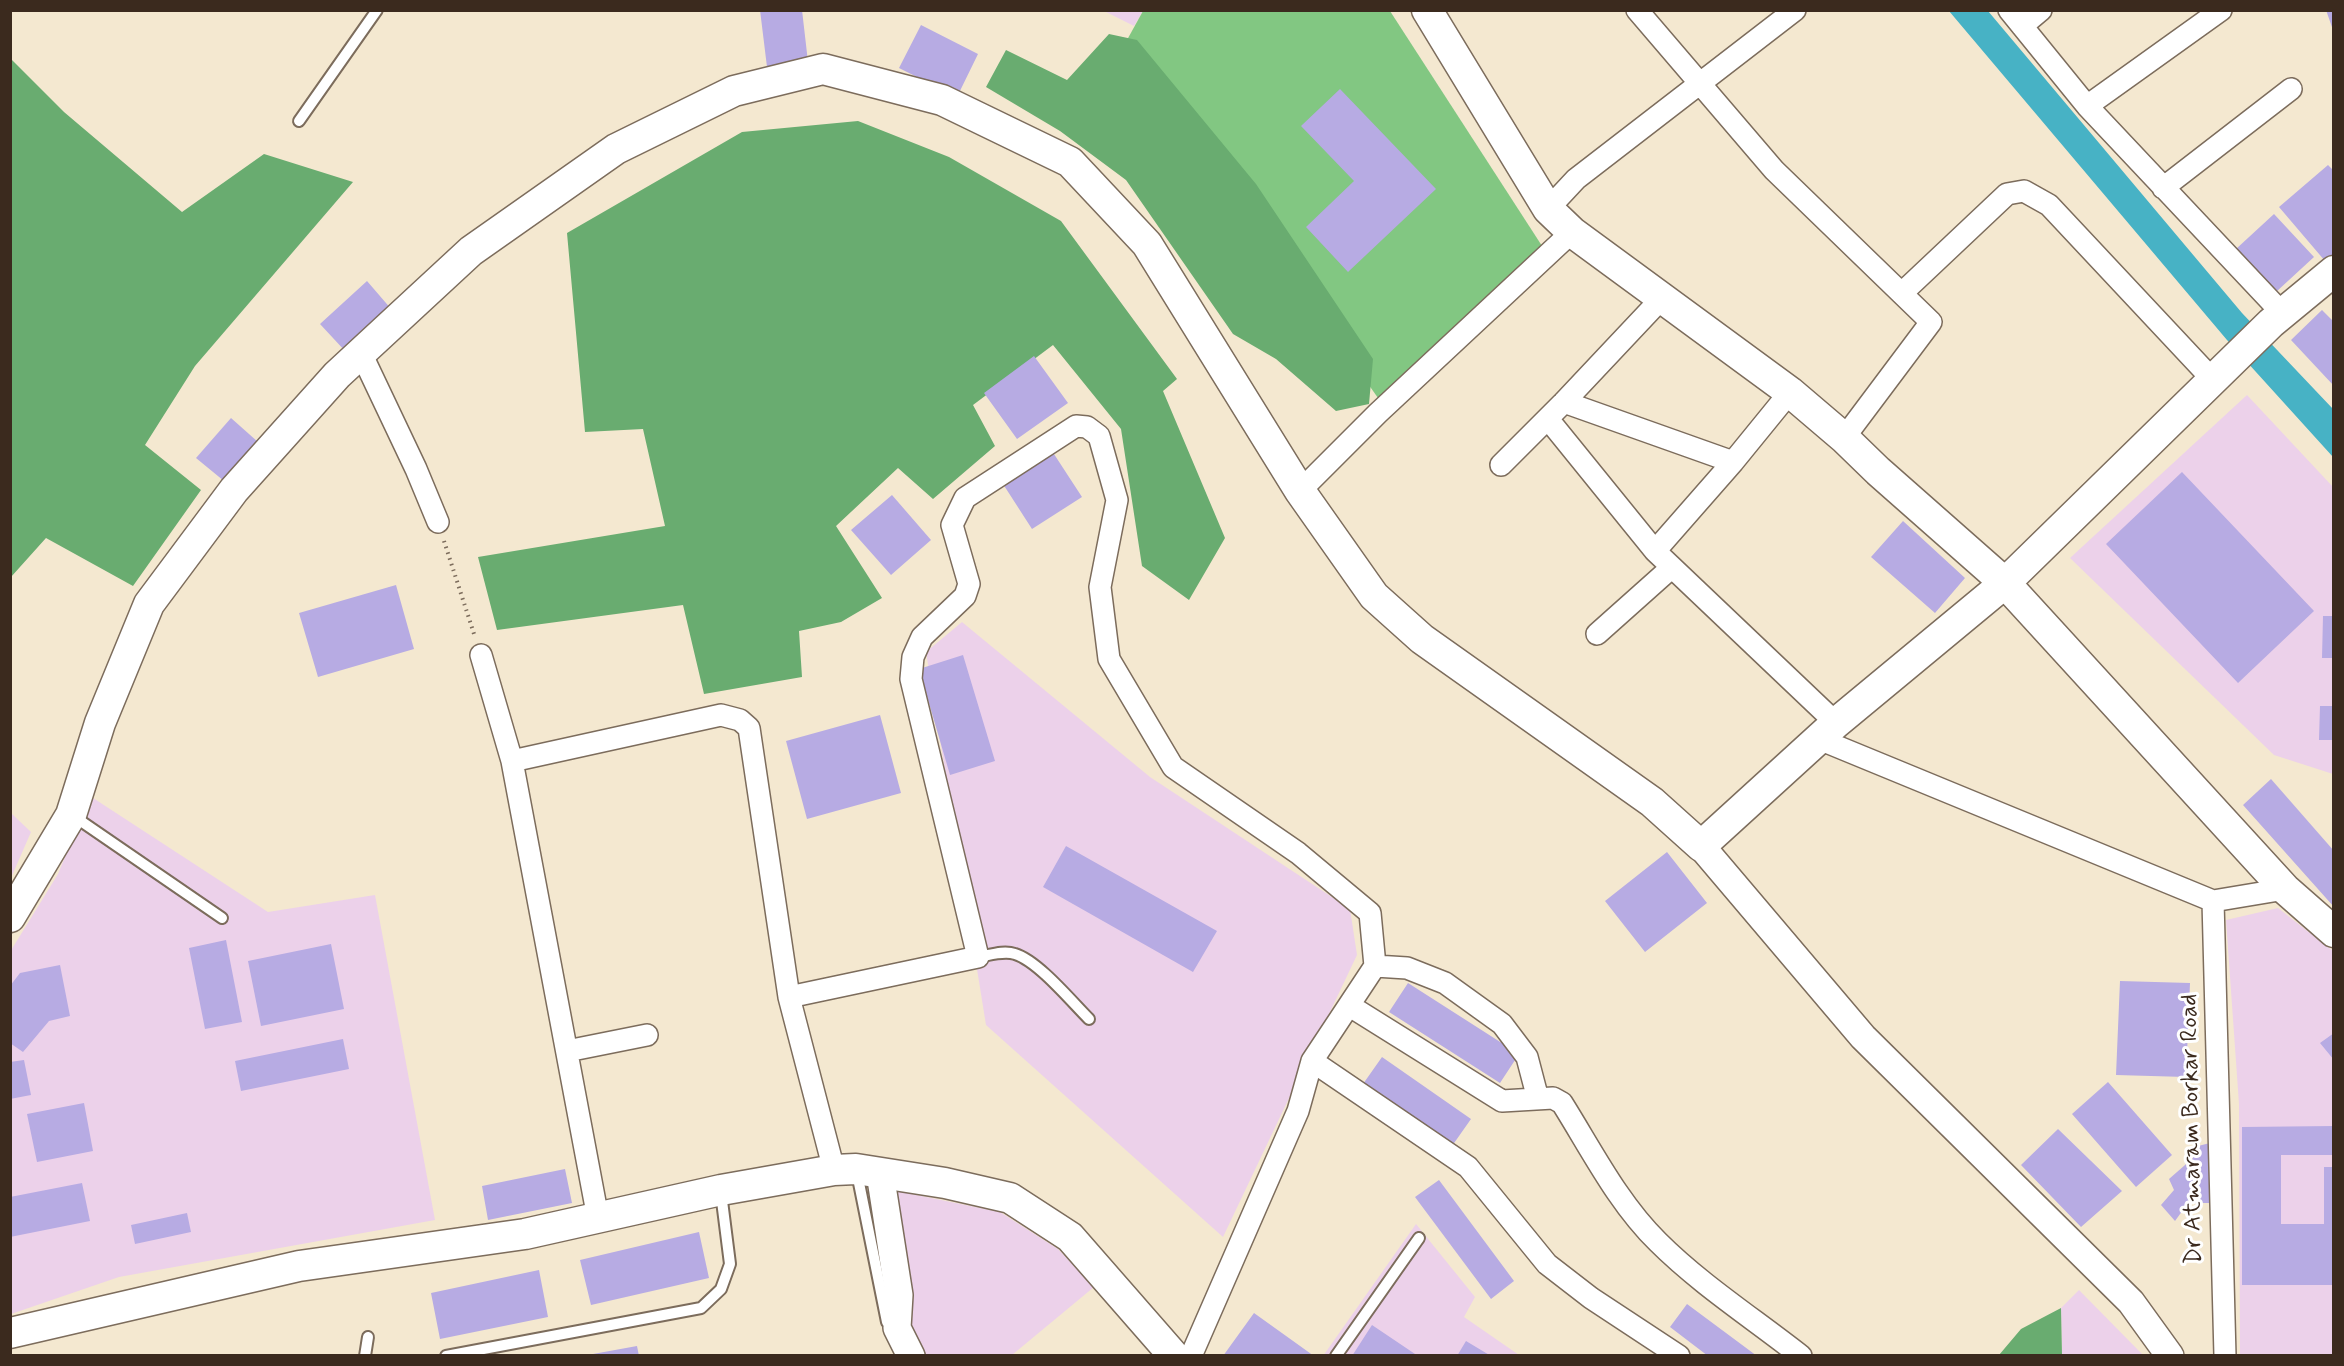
<!DOCTYPE html>
<html>
<head>
<meta charset="utf-8">
<style>
  body { margin:0 }
  #map { position:relative; width:2344px; height:1366px; overflow:hidden; background:#f4e8d0; font-family:Mynerve,sans-serif }
  canvas { display:block }
  .frame { position:absolute; inset:0; border:12px solid #3b2a1e; pointer-events:none }
</style>
</head>
<body>
<div id="map">
<canvas width="2344" height="1366"></canvas>
<div class="frame"></div>
</div>
<script>
const ctx = document.querySelector('canvas').getContext('2d');
ctx.lineJoin = 'round';
function fillPath(path, color) { ctx.fillStyle = color; ctx.fill(path, 'evenodd'); }
function strokePath(path, color, width, dash) { ctx.strokeStyle = color; ctx.lineWidth = width; ctx.lineCap = dash ? 'butt' : 'round'; ctx.setLineDash(dash || []); ctx.stroke(path); }
function write(font, color, halo, rows, align = 'center') {
  ctx.font = font + ' Mynerve,sans-serif'; ctx.lineWidth = 6; ctx.setLineDash([]); ctx.textBaseline = 'middle'; ctx.strokeStyle = halo; ctx.fillStyle = color; for (const [text, x, y, turn = 0] of rows) {
    ctx.save(); ctx.translate(x, y); ctx.rotate((+turn || 0) * Math.PI / 180); ctx.textAlign = isNaN(turn) ? turn : align; if (halo) ctx.strokeText(text, 0, 0); ctx.fillText(text, 0, 0); ctx.restore();
  }
}
fillPath(new Path2D(`
  M1104 11H1143L1134 26Z
  M2247 395 2333 487V774L2274 755 2070 558Z
  M962 622 1150 777 1350 909 1357 955 1223 1237 986 1025 926 652Z
  M90 796 268 912 375 895 435 1220 119 1277 11 1314 10 952 58 874Z
  M11 813 31 832 11 878Z
  M2278 908 2333 951V1355H2240L2239 1104 2226 920Z
  M892 1190 1000 1212 1058 1249 1094 1287 1012 1355H895L870 1191Z
  M1416 1224 1475 1297 1464 1317 1519 1355 1323 1356Z
  M2079 1290 2143 1355H2062L2061 1308Z`), '#ecd1ea');
fillPath(new Path2D(`
  M1143 11H1390L1544 249 1378 398 1127 40Z`), '#82c782');
fillPath(new Path2D(`
  M1109 34 1137 40 1256 184 1373 359 1369 404 1336 411 1276 359 1233 334 1126 180 1060 131 986 87 1006 50 1067 80Z
  M11 59 64 112 182 212 264 154 353 182 195 366 145 445 201 490 133 586 46 538 11 577Z
  M858 121 949 157 1061 221 1177 379 1163 391 1225 538 1189 600 1142 566 1121 429 1053 345 973 405 995 446 933 499 898 468 836 526 882 598 841 622 799 631 802 677 704 694 683 605 497 630 478 557 665 526 643 429 585 432 567 233 742 132Z
  M2061 1308 2062 1355H1999L2021 1329Z`), '#69ac70');
fillPath(new Path2D(`
  M1949 11H1988L2242 313 2333 409V457L2227 340Z`), '#47b2c5');
fillPath(new Path2D(`
  M760 10H802L808 62 767 67Z
  M2326 10H2334V29L2333 30Z
  M921 25 978 54 957 97 899 68Z
  M1340 89 1436 189 1348 272 1306 227 1354 181 1301 126Z
  M2328 165 2334 171V254L2325 261 2279 207Z
  M2274 214 2314 257 2276 292 2236 249Z
  M367 281 392 310 346 352 320 324Z
  M2322 310 2334 322V386L2291 340Z
  M1034 356 1068 403 1017 439 984 393Z
  M231 418 258 442 224 481 196 458Z
  M1052 451 1082 497 1032 529 1003 484Z
  M2182 472 2314 611 2238 683 2106 544Z
  M892 495 931 540 891 575 851 530Z
  M1903 521 1965 578 1935 613 1871 557Z
  M396 585 414 649 318 677 299 613Z
  M2323 616H2334V658H2322Z
  M963 655 995 761 950 775 919 669Z
  M2320 706H2334V740H2319Z
  M880 715 901 793 807 819 786 741Z
  M2271 779 2334 851V907L2243 805Z
  M1066 846 1217 931 1193 972 1043 887Z
  M1667 852 1707 903 1645 952 1605 901Z
  M226 940 242 1022 205 1029 189 948Z
  M331 944 344 1009 261 1026 248 961Z
  M60 965 70 1016 49 1021 23 1052 10 1043V986L20 973Z
  M2120 981 2190 983 2186 1077 2116 1075Z
  M1408 983 1519 1054 1500 1083 1389 1012Z
  M2334 1033V1060L2320 1043Z
  M343 1039 349 1069 241 1091 235 1061Z
  M1382 1057 1471 1119 1452 1146 1363 1084Z
  M24 1060 31 1095 10 1099V1062Z
  M2108 1082 2172 1155 2136 1187 2072 1114Z
  M84 1103 93 1151 37 1162 27 1114Z
  M2334 1126V1155H2281V1224H2324V1167H2334V1285H2242V1127Z
  M2058 1129 2122 1191 2081 1227 2021 1165Z
  M2214 1142 2216 1203H2188L2175 1221 2161 1205 2174 1190 2169 1179 2193 1158 2194 1147Z
  M565 1169 572 1203 488 1220 482 1186Z
  M1439 1180 1514 1281 1491 1299 1415 1197Z
  M82 1183 90 1221 10 1237V1197Z
  M187 1213 191 1232 135 1244 131 1225Z
  M699 1232 709 1278 591 1305 580 1260Z
  M539 1270 548 1317 440 1339 431 1293Z
  M1687 1304 1757 1356H1708L1670 1327Z
  M1254 1313 1314 1356H1223Z
  M1372 1325 1418 1356H1352Z
  M1466 1341 1491 1356H1457Z
  M637 1346 639 1356H594L593 1354Z`), '#b7abe3');
const service = new Path2D(`
  M299 121 377 10
  M72 815 222 918
  M978 957C990 955 1004 950 1015 954 1038 961 1071 1001 1089 1019
  M857 1173 887 1322
  M365 1356 368 1337
  M446 1356 701 1308 721 1289 730 1264 721 1193
  M1336 1356 1419 1238`);
const minor = new Path2D(`
  M1637 10 1774 170 1931 322 1844 438
  M2009 10 2087 106 2283 314
  M2022 26 2041 10
  M2087 106 2221 10
  M2163 188 2291 89
  M1548 209 1576 179 1795 10
  M1902 293 2007 194 2024 191 2049 205 2213 380
  M361 353 416 469 438 522
  M1790 392 1733 462 1655 551 1836 723
  M1564 402 1733 462
  M1548 419 1655 551
  M1501 465 1564 402 1661 299
  M1300 491 1378 413 1572 232
  M1597 634 1671 568
  M481 655 512 761 598 1218
  M1819 739 2213 901 2285 889
  M512 761 721 715 740 720 749 728 789 997 834 1170
  M2213 901 2225 1356
  M1375 966 1407 968 1445 983 1502 1024 1527 1057 1538 1099
  M789 997 978 957 911 679 913 657 922 637 965 596 969 584 952 525 965 498 1076 426 1087 427 1099 436 1117 500 1100 587 1109 659 1173 767 1298 853 1370 913 1375 966 1312 1061 1298 1111 1191 1356
  M1350 1006 1502 1101 1553 1098 1562 1103C1591 1149 1618 1203 1658 1242 1700 1284 1754 1319 1801 1356
  M567 1051 647 1035
  M1312 1061 1468 1167 1547 1264 1591 1298 1679 1356`);
const tertiary = new Path2D(`
  M1701 846 1863 1037 2131 1302 2170 1356
  M880 1173 899 1295 897 1328 911 1356`);
const secondary = new Path2D(`
  M1427 10 1548 209 1572 232 1790 392 1844 438 1878 471 2005 583 2285 889 2334 932
  M10 917 71 815 100 723 149 604 234 490 337 375 471 251 616 149 734 91 823 69 942 100 1070 162 1147 244 1300 491 1374 596 1422 639 1652 802 1701 846 1836 723 2005 583 2271 323 2334 271
  M10 1333 299 1266 525 1234 721 1190 834 1170 856 1169 945 1183 1010 1198 1070 1237 1174 1356`);
strokePath(service, '#7c6c5c', 14);
strokePath(minor, '#7c6c5c', 24);
strokePath(tertiary, '#7c6c5c', 30);
strokePath(secondary, '#7c6c5c', 33);
strokePath(new Path2D(`
  M444 541 475 637`), '#7c6c5c', 4, [1.5, 4.5]);
strokePath(service, '#fff', 10);
strokePath(minor, '#fff', 21);
strokePath(tertiary, '#fff', 27);
strokePath(secondary, '#fff', 30);
write('24px', '#3b2a1e', '#fff', [
  ["Dr Atmaram Borkar Road",2193,1129,-91]
]);
</script>
</body>
</html>
